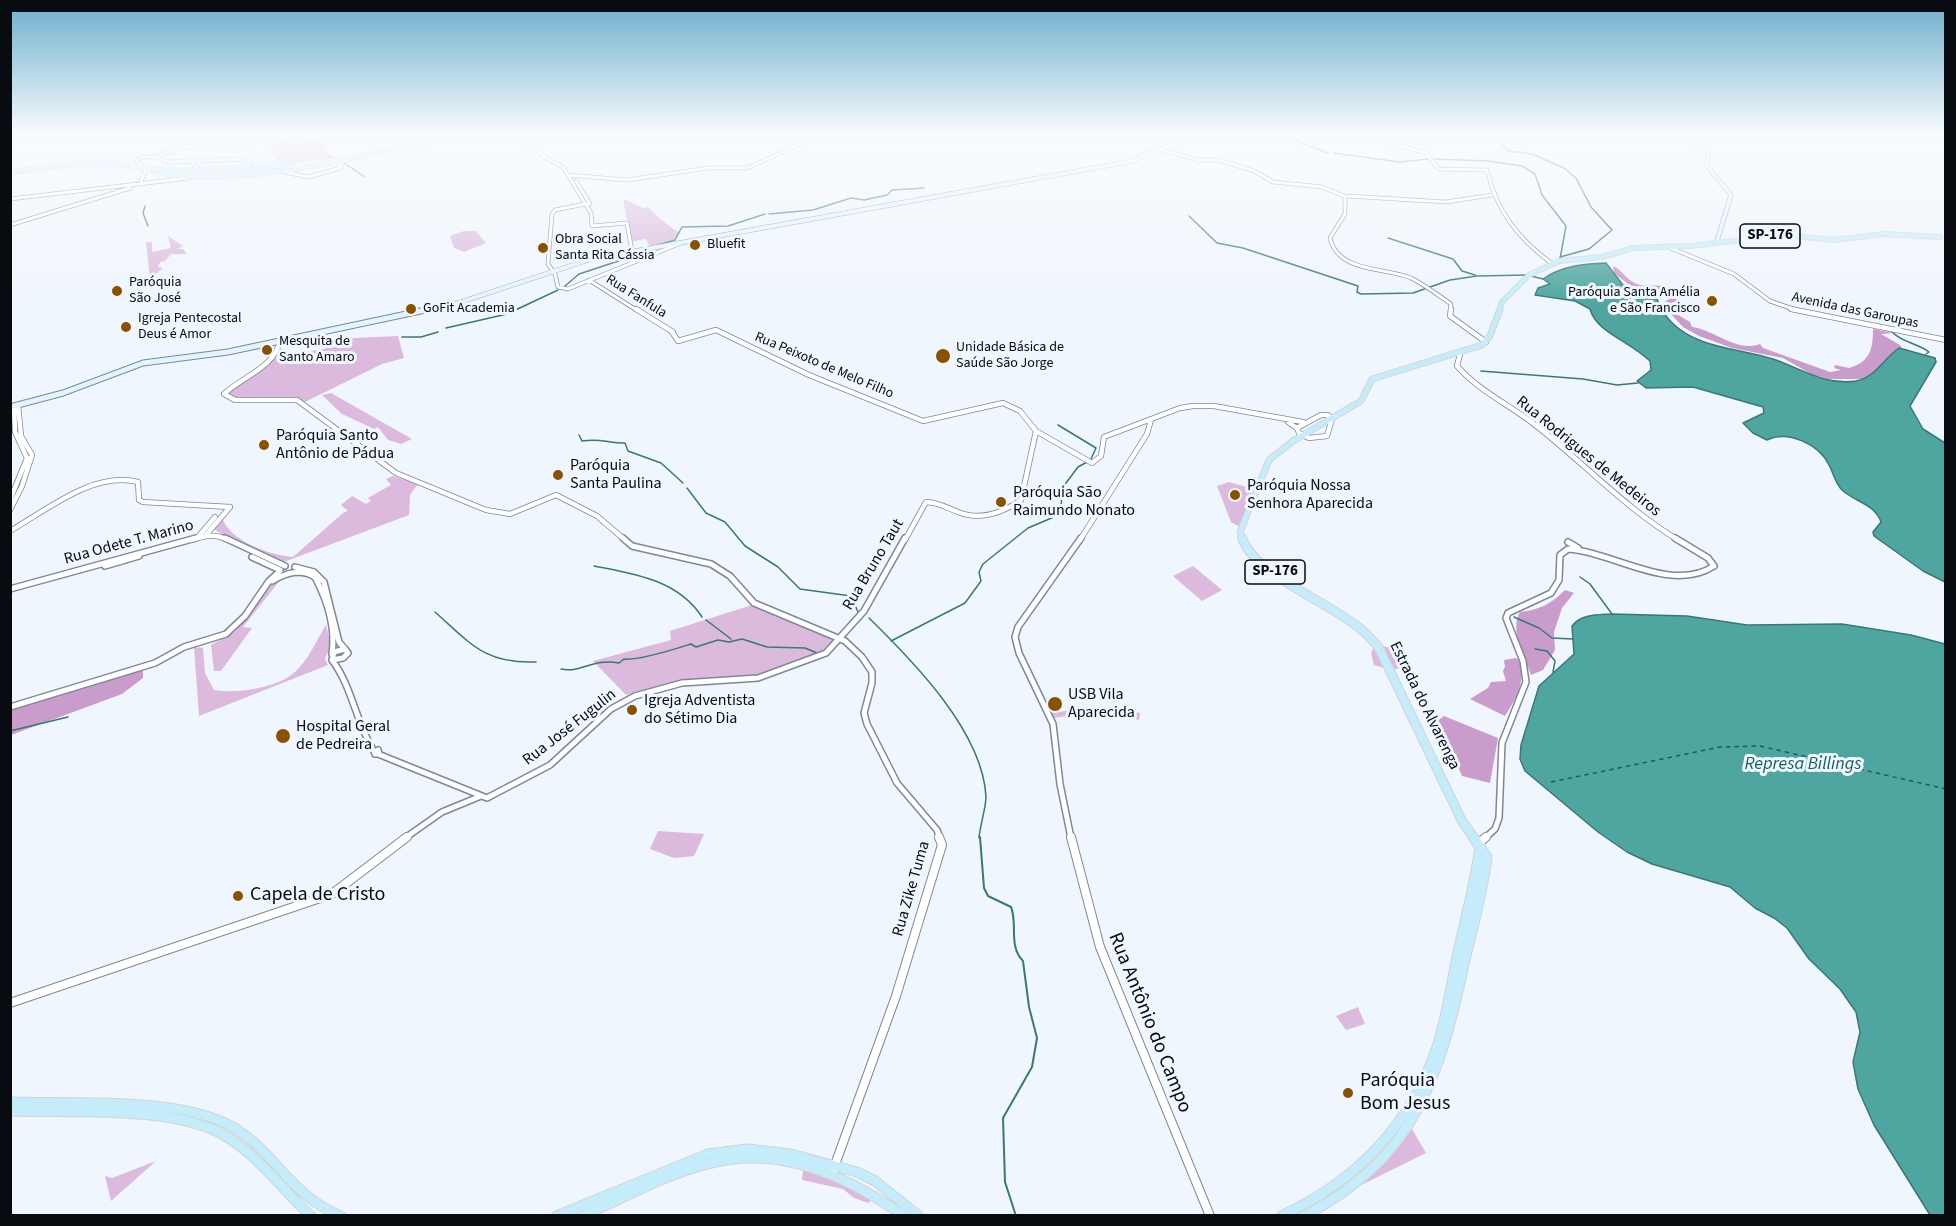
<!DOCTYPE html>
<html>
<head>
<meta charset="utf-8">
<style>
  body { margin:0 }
  #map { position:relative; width:1956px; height:1226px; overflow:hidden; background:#f0f6fd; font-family:"Source Sans 3",sans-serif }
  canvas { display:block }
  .frame { position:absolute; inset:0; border:12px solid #080c11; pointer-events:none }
</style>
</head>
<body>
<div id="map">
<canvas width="1956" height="1226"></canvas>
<div class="frame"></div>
</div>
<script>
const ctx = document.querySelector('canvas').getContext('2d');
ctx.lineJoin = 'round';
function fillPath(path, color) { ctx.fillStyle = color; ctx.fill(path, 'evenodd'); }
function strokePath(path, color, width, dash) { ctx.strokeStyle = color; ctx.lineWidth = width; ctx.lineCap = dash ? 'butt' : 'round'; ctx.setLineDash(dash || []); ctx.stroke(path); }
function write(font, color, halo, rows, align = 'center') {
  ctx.font = font + ' "Source Sans 3",sans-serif'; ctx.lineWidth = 6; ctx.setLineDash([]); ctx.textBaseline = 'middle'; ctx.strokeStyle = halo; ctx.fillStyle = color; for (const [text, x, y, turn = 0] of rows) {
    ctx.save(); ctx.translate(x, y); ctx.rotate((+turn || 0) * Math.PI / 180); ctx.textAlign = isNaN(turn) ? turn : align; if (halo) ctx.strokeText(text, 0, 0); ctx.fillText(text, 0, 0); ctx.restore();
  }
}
fillPath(new Path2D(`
  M302 134 304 141 314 139 329 145 321 148 336 158 287 164 288 162 274 161 277 157 269 152 273 143Z
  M623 199 644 208 648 207C653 213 672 229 679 232 675 245 662 245 650 247L646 239 631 242Z
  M464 231H476L486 243 464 252 454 248 450 236Z
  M168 236 183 246 177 249H183L187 254H171L165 261 160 262 158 267 163 268 150 279 146 242H152V252L171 248Z
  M398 336 404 358 382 364 305 402 294 398 234 400 226 393 275 358 349 344 353 338Z
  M331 393 412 439 401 444 388 440 378 427 374 429 342 414 322 395Z
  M393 476 418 484 410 495 409 515 281 563 235 543 214 529 222 518C231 542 270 555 293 557L343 513 348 511 341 505 352 496 366 504 371 501 368 498 391 485 386 479Z
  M1229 482 1253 489 1240 527 1231 522 1217 486Z
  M1193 566 1222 590 1202 601 1173 576Z
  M281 579 243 627 252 628 221 671H214L211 645 235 632 273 583Z
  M752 605 835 639 821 652 759 675 680 680 626 695 593 661 671 640 670 631Z
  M326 625 331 645 325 659 328 665 199 716 194 647 203 648 205 673 214 690C237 694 277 688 295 672 309 659 316 641 326 625Z
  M1376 644 1394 649 1402 657 1400 668 1391 670 1374 665 1371 653Z
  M1099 706 1140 713 1139 720 1105 711 1053 718 1051 713Z
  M658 831 704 834 694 856 674 858 650 849Z
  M1358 1007 1365 1024 1346 1030 1336 1016Z
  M1412 1129 1426 1153 1355 1188 1392 1153Z
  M156 1161 111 1201 105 1176 112 1178Z
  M803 1169 830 1177 874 1198 868 1203 854 1198 843 1189 802 1180Z`), '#dbbadd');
fillPath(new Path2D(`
  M1613 266C1623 270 1627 282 1640 285 1653 288 1670 281 1681 293L1667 290 1684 298H1678L1675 304 1665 302 1669 299 1667 296 1640 290 1633 285 1632 287 1614 273Z
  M1673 312 1690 322 1692 327C1713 329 1737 353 1760 344L1763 348 1830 372 1841 370 1834 368 1835 365 1849 368C1871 362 1873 347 1873 329L1893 333 1881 334 1900 345 1902 349 1883 370 1865 379H1827L1811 374 1783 358 1732 348 1699 336 1683 327 1670 313Z
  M1565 590 1574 593 1562 608 1554 632 1555 650 1543 670 1531 675C1525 656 1509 630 1520 612 1540 610 1552 603 1565 590Z
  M1516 658 1520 661C1525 684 1517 697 1505 716L1470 699 1488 688 1491 682 1506 681 1503 671 1505 667 1504 660Z
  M143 669V678L122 694 11 735 10 710Z
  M1444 716 1498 738 1490 783 1462 776 1445 737 1432 725Z`), '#ca9ccc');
const water = new Path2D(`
  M1606 263 1623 285 1657 299C1675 348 1731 346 1773 359 1800 368 1825 386 1856 381 1876 377 1883 359 1899 348L1935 358 1936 362 1910 406 1923 429 1945 443V582L1923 571 1874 536 1873 532 1881 522C1875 504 1855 502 1842 490 1835 483 1834 474 1829 465 1819 444 1788 430 1767 440L1753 433 1743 423 1764 413 1763 407 1693 387 1646 388 1637 381 1651 370 1650 361C1628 340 1596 332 1590 309L1575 301 1535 295 1538 288 1550 284 1543 279C1561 266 1583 264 1606 263Z
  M1612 614 1687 616 1747 625 1842 624 1911 635 1945 644V1215H1930L1874 1125 1858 1089 1853 1062 1860 1032 1856 1012 1840 989 1809 959 1787 928 1774 918 1755 908 1730 887 1652 864 1627 852 1598 832 1525 771 1520 759 1521 745 1539 686 1574 654 1572 626C1581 614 1597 615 1612 614Z`);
fillPath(water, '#4fa6a0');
strokePath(water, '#3a7875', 1.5);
strokePath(new Path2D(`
  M1497 134 1496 137 1508 151 1532 154 1564 168 1576 178 1591 207 1612 230 1589 249 1560 257
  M1263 135H1280L1328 153
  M1334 153 1399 162 1428 159
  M1435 159 1488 161 1522 166 1535 174 1542 195 1566 226 1560 259
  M344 163 365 177
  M145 206 143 213 148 226
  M769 214 813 210 851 198 864 200 887 195 892 190 924 188
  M1189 216 1217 243 1243 248 1358 286 1357 292 1361 294 1413 293 1450 280 1477 276 1527 275
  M1388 238 1453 259 1462 271 1475 275
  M658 245 675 240 682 227 728 226 765 214
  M1531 276 1543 279
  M565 286 579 274 655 249
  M446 328 507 314 558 290
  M1892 332C1903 343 1917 343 1929 352L1926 354
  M402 337H421L438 332
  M1481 371 1583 379 1617 385 1638 383
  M1058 425 1096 448 1091 459
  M579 435 582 441C600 438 608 443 625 443L628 451 661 463 683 483
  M687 488 706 513 725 522 745 546 778 567 800 589 851 596 858 612
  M594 566C635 574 678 580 702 617
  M1580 577 1590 584 1612 614
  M435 612C471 644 485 664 536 662
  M1514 617 1539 628 1552 638 1573 639
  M869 618C913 661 983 732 986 797 986 807 980 826 979 838
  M706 620 731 639
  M891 641 965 603 981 581 979 572 983 564 1028 528 1054 517 1061 506 1063 487 1078 467 1087 462
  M1535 649 1547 651 1555 661 1553 672
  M561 669C583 673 592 658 619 663L624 659C639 661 675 649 691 644L696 647 718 640 729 642 742 639 767 647 805 648 817 653
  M10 731 68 717`), '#3a7875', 1.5);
strokePath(new Path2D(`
  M980 837 984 888 988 896 1011 907C1018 924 1008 946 1023 961L1029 1007 1037 1038 1032 1067 1003 1118 1005 1182 1016 1216`), '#3a7875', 2);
strokePath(new Path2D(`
  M1551 782 1720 747 1760 746 1946 789`), '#18605c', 1.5, [4.5, 4]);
const tertiaryFar3 = new Path2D(`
  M517 134 546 158 563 167 591 213 592 226 627 223 632 251
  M1359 134 1426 153 1439 169 1487 170C1497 212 1517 237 1551 263
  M1157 148 1194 159
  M1196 160H1219L1254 171 1273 182 1322 187 1344 196
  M141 165 137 161 141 157H156
  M193 170 203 160
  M280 171 308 177 341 168 336 159
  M568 175 627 180 708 168H748L821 134
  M576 181 590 204 586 205
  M140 184 147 167
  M1347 196 1446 202 1492 195
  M1345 197V214L1330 238C1338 273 1384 267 1411 278 1425 285 1438 295 1451 304L1450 311
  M10 199 189 178
  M585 204 555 210 552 214 548 264 555 274 558 287 568 289 681 243
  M10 225 130 188
  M1668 247 1734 274 1770 301 1799 311
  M589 280 638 311`);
const tertiaryFar2 = new Path2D(`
  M636 309 673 332
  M1451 309 1450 316 1486 342
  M1791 309 1946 340
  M672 332 678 341 716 330 809 375 923 421 1003 403 1020 411 1036 431 1092 463 1101 456 1104 437 1180 408 1193 406H1214L1303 422
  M280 341C274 368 243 376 224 394L235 400H297L396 473 486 510 510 514 556 495 597 516 625 540
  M1460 354 1457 366C1479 391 1508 404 1534 424 1583 462 1625 508 1678 540
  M1321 415H1328L1332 419 1327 436 1309 438 1299 433 1297 428Z
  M1288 422 1297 428
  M10 500 27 458 15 432 14 406
  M10 510 22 486 32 455 21 436 18 405
  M10 531C47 510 93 471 138 482L139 500 143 502 230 507
  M206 535 230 507
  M198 537 215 517
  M191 540C205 536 214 533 228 540
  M905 540 926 502C938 502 947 508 958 512 980 521 1002 513 1021 500L1036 431
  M1080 540 1147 434 1151 420`);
const tertiaryFar1 = new Path2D(`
  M225 538 285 566
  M623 538 632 546 711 564 730 576 754 603 845 641 862 657 872 672V683L864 713 867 724 897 783 937 830 940 838
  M1568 542 1578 548
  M252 557 280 570
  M105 566 139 556
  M295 567 314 572 324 582 339 642 345 649
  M272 581C286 573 300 568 315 577 327 600 336 628 332 654
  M10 589 196 538
  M345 649 348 653 343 658 332 660 334 652Z
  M332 660C353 688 356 724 375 753
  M10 707 155 663 184 647 226 634 245 616 269 581 280 571
  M378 750 379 754H375V752Z
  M378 754 487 798 550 765 611 709 635 696 682 683 758 678 826 653 864 611 905 538
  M405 838 442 812 481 796
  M1071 838 1060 784 1053 724 1019 653 1015 637 1018 627 1081 538
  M1485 838 1495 829 1499 818 1502 743 1526 682 1523 661 1506 618 1508 613 1551 593 1559 580 1560 555 1568 549C1614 552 1671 594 1714 566L1708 558 1675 538`);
const tertiary = new Path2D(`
  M1071 837 1100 947 1210 1216
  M1478 844 1486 837
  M10 1003 332 894 407 837
  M832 1173 896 996 942 845 939 837`);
const secondaryFar1 = new Path2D(`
  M1677 134 1709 148 1707 166 1731 195 1717 241
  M247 167 250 162 243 159 167 162 156 157C194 136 239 154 278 134
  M423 311 458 303 591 259 1133 161 1177 136`);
const secondary = new Path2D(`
  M10 407 63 393 143 363 228 352 430 309`);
const primaryFar3 = new Path2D(`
  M156 169 179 171 291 165
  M10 172C46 168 83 161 119 164 144 166 166 177 191 177 282 178 373 154 461 134
  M1499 311 1502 302 1529 275 1559 261 1602 257 1633 248 1690 246 1786 235 1834 240 1884 234 1940 237`);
const primaryFar2 = new Path2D(`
  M1243 540 1240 532 1269 460 1293 441 1361 401 1372 379 1482 345 1490 336 1500 309`);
const primaryFar1 = new Path2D(`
  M1242 538C1256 577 1334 604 1363 631 1369 636 1374 642 1379 648L1462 821 1474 838`);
const primary = new Path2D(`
  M10 1102C72 1104 184 1096 236 1129 277 1155 291 1196 341 1216
  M10 1111C70 1113 176 1105 227 1137 259 1157 284 1191 311 1216
  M556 1216 708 1154 747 1149 791 1154 857 1172 875 1181 919 1216
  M582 1216C624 1198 664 1175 708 1164 779 1144 847 1176 904 1216
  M1281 1216C1356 1181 1410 1126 1437 1047 1446 1020 1450 991 1456 962 1464 923 1475 885 1480 846
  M1304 1216C1416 1158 1440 1076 1465 960 1473 926 1483 892 1487 857L1473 837`);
strokePath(tertiaryFar3, '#7d8899', 4.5);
strokePath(tertiaryFar2, '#7d8899', 6);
strokePath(tertiaryFar1, '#7d8899', 8);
strokePath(tertiary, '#7d8899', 10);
strokePath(secondaryFar1, '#7d8899', 5);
strokePath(secondary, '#7d8899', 7);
strokePath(primaryFar3, '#d3d3d4', 6);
strokePath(primaryFar2, '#d3d3d4', 7);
strokePath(primaryFar1, '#d3d3d4', 10);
strokePath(primary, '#d3d3d4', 11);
strokePath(tertiaryFar3, '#fff', 3);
strokePath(tertiaryFar2, '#fff', 4.5);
strokePath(tertiaryFar1, '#fff', 5);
strokePath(tertiary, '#fff', 8);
strokePath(secondaryFar1, '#e2f5fd', 4);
strokePath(secondary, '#e2f5fd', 5);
strokePath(primaryFar3, '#c5ecfa', 4.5);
strokePath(primaryFar2, '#c5ecfa', 5);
strokePath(primaryFar1, '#c5ecfa', 8);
strokePath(primary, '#c5ecfa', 9);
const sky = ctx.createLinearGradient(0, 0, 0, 305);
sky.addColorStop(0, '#6baecb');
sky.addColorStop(0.44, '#f8fbfe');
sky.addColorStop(1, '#f8fbfe00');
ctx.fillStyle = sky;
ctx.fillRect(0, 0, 1956, 305);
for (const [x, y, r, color] of [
  [695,245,6,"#885201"],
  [543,248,6,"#885201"],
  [117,291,6,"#885201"],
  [1712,301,6,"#885201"],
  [411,309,6,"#885201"],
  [126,327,6,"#885201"],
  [267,350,6,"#885201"],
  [943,356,8,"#885201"],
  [264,445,6,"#885201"],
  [558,475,6,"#885201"],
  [1235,495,6,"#885201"],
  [1001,502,6,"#885201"],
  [1055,704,8,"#885201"],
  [632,710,6,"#885201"],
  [283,736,8,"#885201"],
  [238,896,6,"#885201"],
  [1348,1093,6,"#885201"]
]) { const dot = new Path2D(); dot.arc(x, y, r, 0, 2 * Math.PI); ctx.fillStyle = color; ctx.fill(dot); strokePath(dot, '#f0f6fd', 2); }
write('14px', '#080c11', '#f0f6fd', [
  ["Obra Social",555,240],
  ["Santa Rita Cássia",555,256],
  ["Bluefit",707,245],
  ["Paróquia",129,283],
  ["São José",129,299],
  ["Paróquia Santa Amélia",1700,293,"right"],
  ["e São Francisco",1700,309,"right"],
  ["GoFit Academia",423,309],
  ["Igreja Pentecostal",138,319],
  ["Deus é Amor",138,335],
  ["Mesquita de",279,342],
  ["Santo Amaro",279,358],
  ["Unidade Básica de",956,348],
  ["Saúde São Jorge",956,364]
], 'left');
write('14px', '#080c11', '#f0f6fd', [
  ["Rua Fanfula",636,297,32],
  ["Avenida das Garoupas",1855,311,12],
  ["Rua Peixoto de Melo Filho",824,366,23]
]);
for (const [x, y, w] of [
  [1770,236,60],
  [1275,572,60]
]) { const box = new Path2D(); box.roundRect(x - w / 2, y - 12, w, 24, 4.5); ctx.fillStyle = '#f0f6fd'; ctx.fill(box); strokePath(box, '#080c11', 1.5); }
write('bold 15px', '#080c11', null, [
  ["SP-176",1770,236],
  ["SP-176",1275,572]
]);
write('16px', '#080c11', '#f0f6fd', [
  ["Paróquia Santo",276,436],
  ["Antônio de Pádua",276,454],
  ["Paróquia",570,466],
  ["Santa Paulina",570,484],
  ["Paróquia Nossa",1247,486],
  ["Senhora Aparecida",1247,504],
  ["Paróquia São",1013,493],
  ["Raimundo Nonato",1013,511],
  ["USB Vila",1068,695],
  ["Aparecida",1068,713],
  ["Igreja Adventista",644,701],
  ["do Sétimo Dia",644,719],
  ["Hospital Geral",296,727],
  ["de Pedreira",296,745]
], 'left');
write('16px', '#080c11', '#f0f6fd', [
  ["Rua Rodrigues de Medeiros",1588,457,39],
  ["Rua Odete T. Marino",129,543,-15],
  ["Rua Bruno Taut",874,565,-59],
  ["Estrada do Alvarenga",1424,706,64],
  ["Rua José Fugulin",570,728,-38],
  ["Rua Zike Tuma",912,889,-74]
]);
write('italic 18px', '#18605c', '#f0f6fd', [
  ["Represa Billings",1803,765]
]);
write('20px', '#080c11', '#f0f6fd', [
  ["Capela de Cristo",250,896],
  ["Paróquia",1360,1082],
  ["Bom Jesus",1360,1105]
], 'left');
write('20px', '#080c11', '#f0f6fd', [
  ["Rua Antônio do Campo",1149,1023,68]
]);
</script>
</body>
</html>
